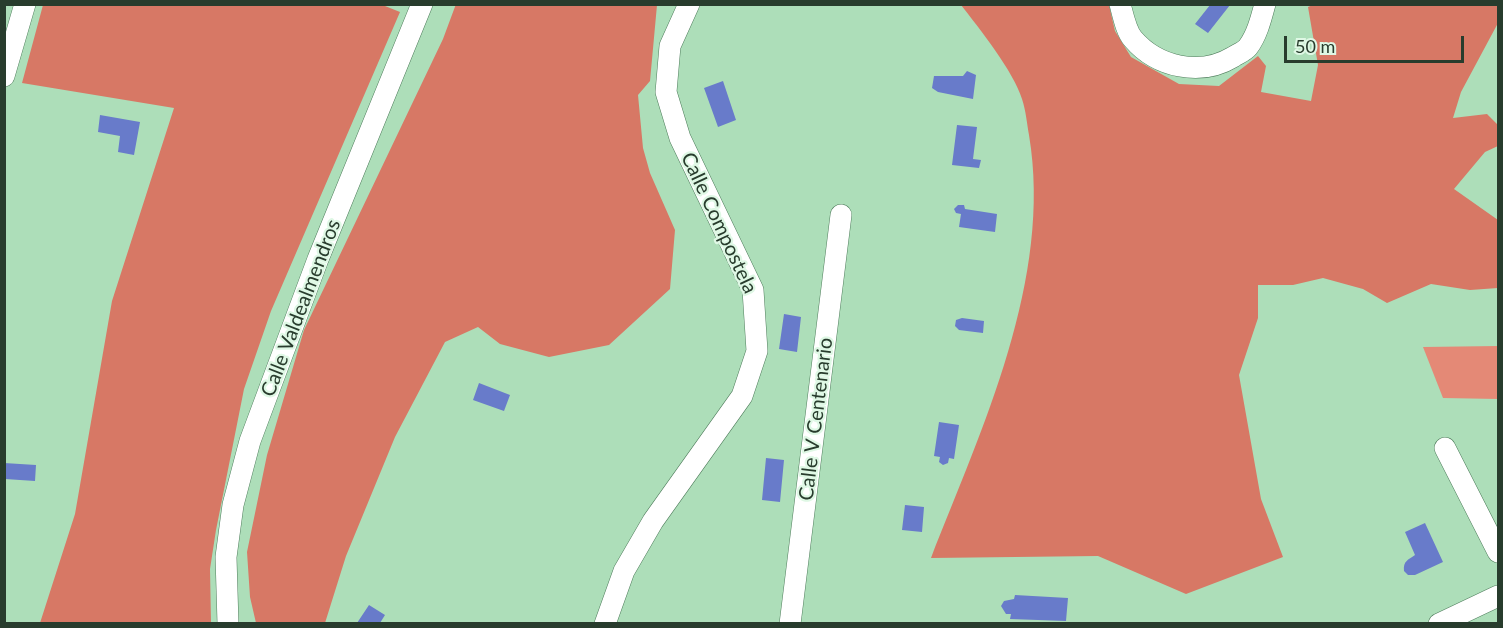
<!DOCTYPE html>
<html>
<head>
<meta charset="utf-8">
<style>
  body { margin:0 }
  #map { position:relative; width:1503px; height:628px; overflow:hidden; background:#addeb9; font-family:Lato,sans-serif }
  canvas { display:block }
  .frame { position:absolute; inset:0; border:6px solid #283c2d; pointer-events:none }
  .scale { position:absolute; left:1284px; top:36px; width:180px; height:27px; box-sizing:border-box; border:3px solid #283c2d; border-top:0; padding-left:8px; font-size:18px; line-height:21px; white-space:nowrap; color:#283c2d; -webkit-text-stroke:4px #dff8e5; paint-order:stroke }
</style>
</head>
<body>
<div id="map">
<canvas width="1503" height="628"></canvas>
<div class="frame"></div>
<div class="scale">50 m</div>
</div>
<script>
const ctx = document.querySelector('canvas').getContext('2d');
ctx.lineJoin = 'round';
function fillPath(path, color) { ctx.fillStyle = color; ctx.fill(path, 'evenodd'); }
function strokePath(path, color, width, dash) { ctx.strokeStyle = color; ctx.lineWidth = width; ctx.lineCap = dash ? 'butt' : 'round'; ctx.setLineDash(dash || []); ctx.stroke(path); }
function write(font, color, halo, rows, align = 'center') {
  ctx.font = font + ' Lato,sans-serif'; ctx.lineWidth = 4.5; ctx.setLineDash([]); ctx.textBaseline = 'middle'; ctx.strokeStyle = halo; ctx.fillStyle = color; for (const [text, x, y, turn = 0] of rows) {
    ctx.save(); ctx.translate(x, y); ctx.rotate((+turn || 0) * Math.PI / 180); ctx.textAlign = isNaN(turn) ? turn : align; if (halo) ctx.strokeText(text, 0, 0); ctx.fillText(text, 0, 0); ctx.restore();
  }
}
fillPath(new Path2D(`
  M1498 346V399L1443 398 1423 347Z`), '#e48976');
fillPath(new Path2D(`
  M380 4 400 12 271 311 244 389 216 530 210 569 211 623H40L75 514 112 301 174 108 22 83 43 5Z
  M456 4 657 5 650 81 638 95 643 148 650 173 675 230 670 289 609 345 549 357 500 344 478 327 445 342 395 437 346 556 325 623H256L250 597 247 552 267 455 304 330 443 39Z
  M1315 4 1498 5V23L1461 92 1453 118 1487 114 1498 125V146L1485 152 1454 189 1498 220V288L1470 290 1431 284 1387 303 1363 289 1323 278 1293 285H1258V318L1239 375 1261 499 1283 557 1186 594 1098 556 931 558C982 428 1053 279 1029 135 1027 124 1026 111 1022 99 1014 72 979 28 961 5H1109L1115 31 1131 57 1179 84 1219 86 1258 56 1266 66 1261 92 1311 101 1318 65 1308 7Z`), '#d77865');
fillPath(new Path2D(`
  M1210 5H1230L1208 33 1195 24Z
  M967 71 976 75 973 99 938 92 932 88 934 76H963Z
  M723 81 736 120 718 127 704 88Z
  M100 115 140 122 134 155 118 152 120 136 98 132Z
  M957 125 977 127 973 159 981 160 979 168 952 165Z
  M958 205H964L965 209 997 214 995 232 959 227 961 214 956 213 954 209Z
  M784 314 801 317 797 352 779 349Z
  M962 318 984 321 983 333 959 330 955 326 956 320Z
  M479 383 510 395 504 411 473 400Z
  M939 422 959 425 954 459 949 458 948 463 943 465 939 462 940 457 934 456Z
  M766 458 784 460 780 502 762 500Z
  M4 463 36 465 35 481 5 479Z
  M905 505 924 507 922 532 902 530Z
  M1425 523 1443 562 1415 575H1408L1404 571C1403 561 1408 560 1415 555L1405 532Z
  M1015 595 1068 598 1066 621 1010 619 1011 614H1006L1001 606 1004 601 1014 599Z
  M369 605 385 615 380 623H357Z`), '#687bca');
const street = new Path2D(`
  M1120 4C1123 15 1126 31 1133 39 1157 67 1200 77 1233 57 1237 54 1244 52 1248 47 1257 35 1261 19 1265 4
  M4 76 25 4
  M1445 448 1498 552
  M228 624 226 557 233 505 250 441 318 259 422 4
  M605 624 624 571 653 521 742 396 757 351 753 290 680 138 666 92 670 46 689 4
  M790 624 841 215
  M1439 624 1498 596`);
strokePath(street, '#4e7c5b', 22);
strokePath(street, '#fff', 21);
write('20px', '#283c2d', '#dff8e5', [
  ["Calle Compostela",719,223,65],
  ["Calle Valdealmendros",301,308,-69],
  ["Calle V Centenario",816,419,-83]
]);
</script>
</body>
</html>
